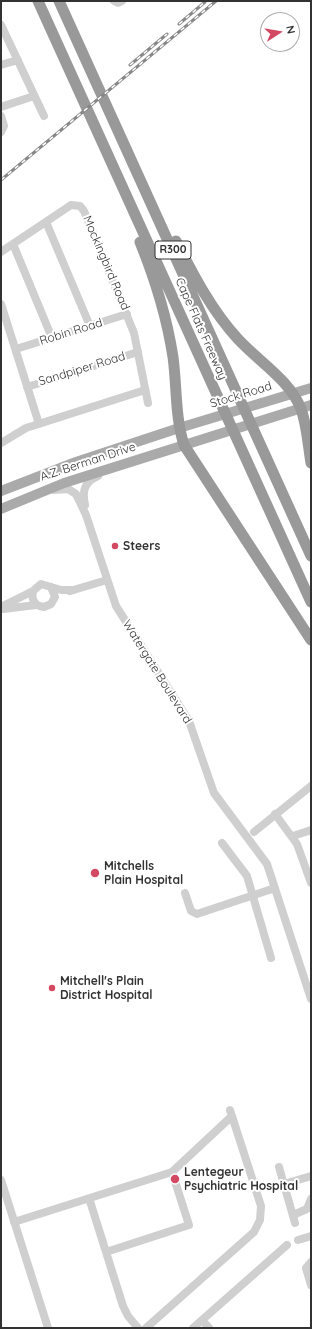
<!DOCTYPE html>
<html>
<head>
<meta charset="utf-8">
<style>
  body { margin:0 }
  #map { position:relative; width:312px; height:1329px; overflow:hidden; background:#fff; font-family:Quicksand,sans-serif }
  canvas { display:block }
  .frame { position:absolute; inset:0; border:2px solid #323232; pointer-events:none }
  .north { position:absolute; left:260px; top:12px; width:40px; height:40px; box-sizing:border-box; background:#fff; border:1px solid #adadad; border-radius:50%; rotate:78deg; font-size:11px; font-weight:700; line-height:16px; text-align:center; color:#323232 }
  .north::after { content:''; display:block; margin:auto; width:14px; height:18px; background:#d44962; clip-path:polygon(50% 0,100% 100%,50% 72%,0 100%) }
</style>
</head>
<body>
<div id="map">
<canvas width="312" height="1329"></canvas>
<div class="frame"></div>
<div class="north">N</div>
</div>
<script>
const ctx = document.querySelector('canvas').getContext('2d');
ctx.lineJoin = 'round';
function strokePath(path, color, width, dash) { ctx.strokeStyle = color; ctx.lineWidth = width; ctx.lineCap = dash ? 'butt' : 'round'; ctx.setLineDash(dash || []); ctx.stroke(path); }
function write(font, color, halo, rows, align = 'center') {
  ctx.font = font + ' Quicksand,sans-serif'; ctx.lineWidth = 4; ctx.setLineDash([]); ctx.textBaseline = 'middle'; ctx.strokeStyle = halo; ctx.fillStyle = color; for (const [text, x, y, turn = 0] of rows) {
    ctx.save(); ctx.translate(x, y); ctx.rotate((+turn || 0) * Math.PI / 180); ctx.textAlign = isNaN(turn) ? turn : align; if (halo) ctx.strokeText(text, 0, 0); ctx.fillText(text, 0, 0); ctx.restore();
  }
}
strokePath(new Path2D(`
  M114 1 118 3 122 1
  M1 25 44 116
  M1 65 18 60
  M1 107 34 96
  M1 116 4 126 1 132
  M46 222 90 326
  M13 244 52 338
  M1 252 71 205 80 206 84 211 134 333 148 403
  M1 304 39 424
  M16 349 127 314
  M27 387 138 352
  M1 443 26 428 145 390
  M54 490 68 489 76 494 86 515 116 606 189 721 214 793 267 864 311 999
  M85 505C82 491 84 482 98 476
  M51 587 55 597 51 604 44 607C35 606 31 600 33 591L41 584 61 590H74
  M70 591 107 580
  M1 607 33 591
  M3 609 36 605
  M275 814 297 844 311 883
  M254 832 311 786
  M293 836 311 830
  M222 843 247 876 271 958
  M185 893 191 911 197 914 275 888
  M279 1167 295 1223
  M1 1180 48 1328
  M284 1184 311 1176
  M89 1198 123 1306 128 1316 138 1328
  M293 1215 307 1209 311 1199
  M14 1222 172 1172 232 1116
  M298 1240 311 1236
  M106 1252 189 1225 172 1172
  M311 1262 306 1268 311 1285
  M202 1320 209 1328
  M146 1328 254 1232 260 1220 261 1206 230 1110
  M193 1328 287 1245`), '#cfcfcf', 8);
strokePath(new Path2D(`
  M1 491 76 462 179 428 311 388
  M1 509 64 483 311 405`), '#aaa', 10);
strokePath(new Path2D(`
  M38 1 311 602
  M59 1 311 556
  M176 241C194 276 212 311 238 339 258 361 290 380 301 409 307 425 308 446 311 463
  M140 242C155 279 167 318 173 357 177 387 175 417 184 445L311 640`), '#999', 11);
const rail = new Path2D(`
  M179 24 205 2
  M130 65 167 34
  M1 180 216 1`);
strokePath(rail, '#878787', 3);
strokePath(rail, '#fff', 1.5, [4.5]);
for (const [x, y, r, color] of [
  [115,546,4,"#d44962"],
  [95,873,5,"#d44962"],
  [52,988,4,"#d44962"],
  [175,1179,5,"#d44962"]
]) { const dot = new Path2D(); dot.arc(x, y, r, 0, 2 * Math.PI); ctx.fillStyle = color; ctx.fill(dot); strokePath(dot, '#fff', 1.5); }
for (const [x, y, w] of [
  [173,250,36]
]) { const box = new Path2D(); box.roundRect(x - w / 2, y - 9, w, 18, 3); ctx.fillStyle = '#fff'; ctx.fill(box); strokePath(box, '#323232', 1); }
write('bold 11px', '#323232', null, [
  ["R300",173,250]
]);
write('12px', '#323232', '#fff', [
  ["Mockingbird Road",106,263,67],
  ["Cape Flats Freeway",201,329,66],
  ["Robin Road",71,332,-17],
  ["Sandpiper Road",82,369,-17],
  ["Stock Road",241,395,-17],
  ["A.Z. Berman Drive",88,462,-18],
  ["Watergate Boulevard",157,672,58]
]);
write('bold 12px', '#323232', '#fff', [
  ["Steers",123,546],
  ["Mitchells",104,866],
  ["Plain Hospital",104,880],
  ["Mitchell's Plain",60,981],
  ["District Hospital",60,995],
  ["Lentegeur",184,1172],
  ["Psychiatric Hospital",184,1186]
], 'left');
</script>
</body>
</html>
